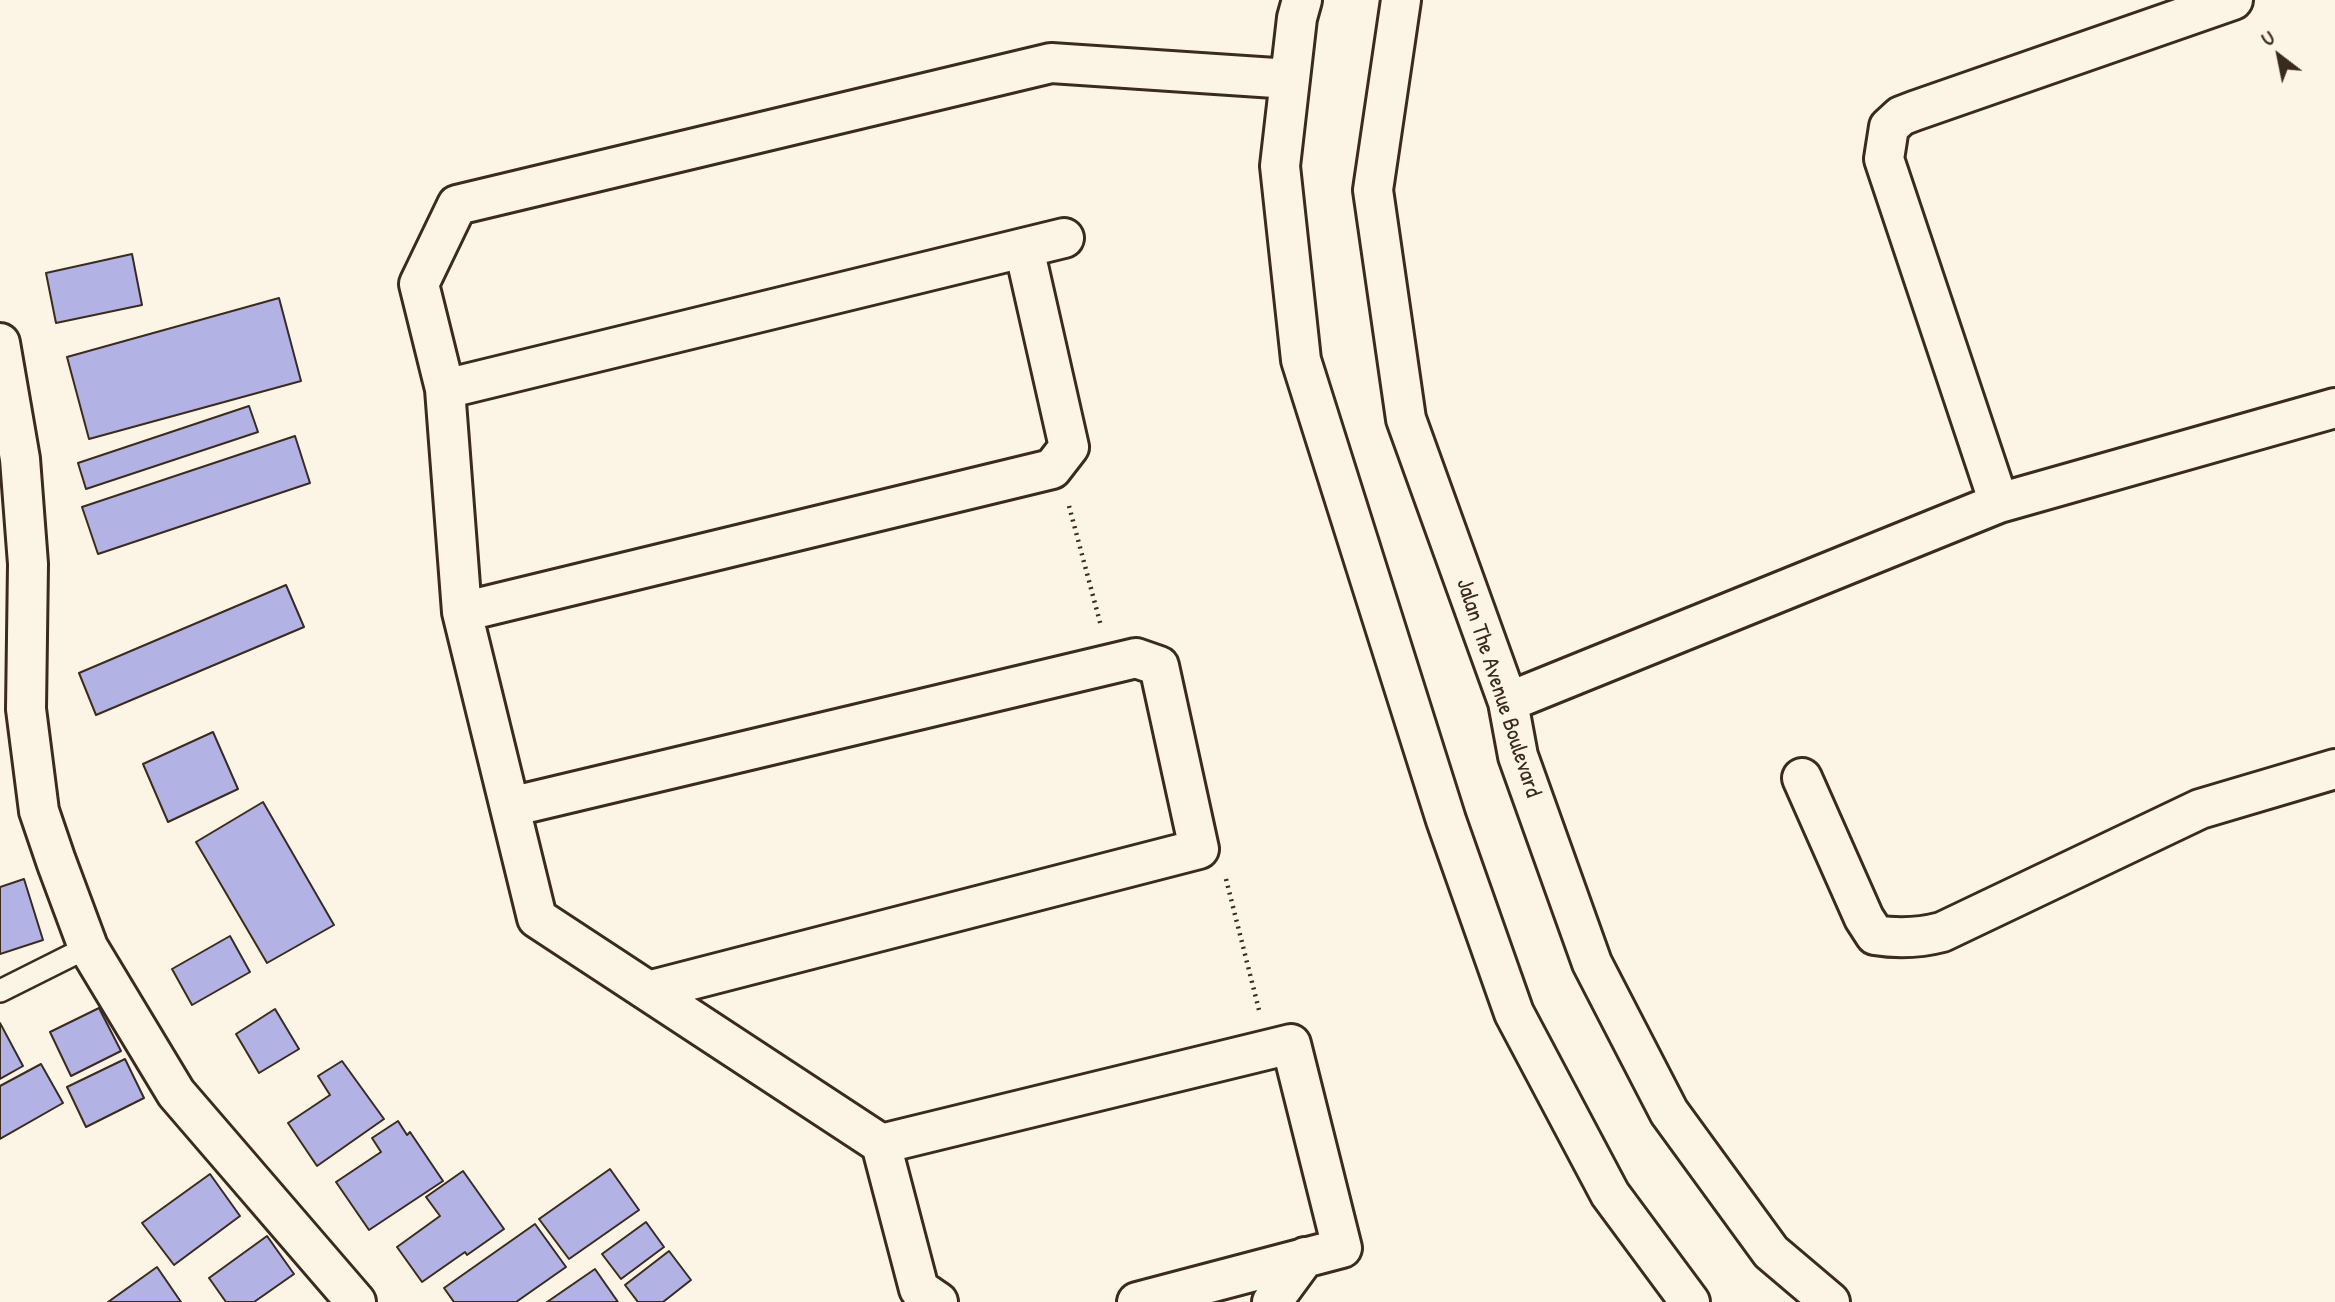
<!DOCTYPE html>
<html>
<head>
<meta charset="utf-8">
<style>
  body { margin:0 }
  #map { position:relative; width:2335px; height:1302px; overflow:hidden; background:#fcf5e5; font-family:"Patrick Hand",sans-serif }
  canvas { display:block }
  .north { position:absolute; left:2244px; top:21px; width:70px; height:70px; -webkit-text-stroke:5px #fcf5e5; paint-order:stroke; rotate:328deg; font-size:19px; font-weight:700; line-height:28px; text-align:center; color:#3b2a1e }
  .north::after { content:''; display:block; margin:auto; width:24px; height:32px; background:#3b2a1e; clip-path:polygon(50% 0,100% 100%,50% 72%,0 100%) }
</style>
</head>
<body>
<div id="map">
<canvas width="2335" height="1302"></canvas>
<div class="north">U</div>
</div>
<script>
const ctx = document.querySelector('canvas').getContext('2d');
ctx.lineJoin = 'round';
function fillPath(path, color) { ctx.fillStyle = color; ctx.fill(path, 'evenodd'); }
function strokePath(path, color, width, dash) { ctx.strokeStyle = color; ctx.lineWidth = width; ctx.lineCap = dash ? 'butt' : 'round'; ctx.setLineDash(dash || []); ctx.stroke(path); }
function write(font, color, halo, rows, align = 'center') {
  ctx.font = font + ' "Patrick Hand",sans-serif'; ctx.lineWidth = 7; ctx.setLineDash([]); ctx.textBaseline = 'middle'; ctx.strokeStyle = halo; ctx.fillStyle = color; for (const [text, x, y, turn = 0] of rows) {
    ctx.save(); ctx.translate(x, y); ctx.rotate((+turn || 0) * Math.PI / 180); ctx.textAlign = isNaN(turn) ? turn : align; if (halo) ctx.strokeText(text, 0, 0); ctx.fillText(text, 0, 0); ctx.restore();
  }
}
const building = new Path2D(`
  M132 254 142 305 56 323 46 273Z
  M279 298 301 381 89 439 67 357Z
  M249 406 258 432 86 489 78 463Z
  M295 436 310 483 98 554 82 507Z
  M286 585 304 627 96 715 79 673Z
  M213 732 238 789 168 822 143 764Z
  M263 802 334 925 267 963 196 842Z
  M24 879 43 940 0 954V887Z
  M230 936 250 972 192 1005 172 969Z
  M99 1008 121 1051 71 1076 50 1032Z
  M275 1009 299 1049 259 1073 236 1034Z
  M0 1023 23 1066 0 1079Z
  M125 1059 144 1098 86 1127 67 1087Z
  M342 1061 384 1119 317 1166 288 1123 330 1095 318 1076Z
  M41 1064 63 1103 0 1139V1086Z
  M398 1121 407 1135 410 1132 443 1181 369 1230 336 1182 381 1152 372 1138Z
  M610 1169 639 1210 569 1259 539 1219Z
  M463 1171 504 1229 467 1255 465 1252 422 1282 397 1247 440 1216 426 1197Z
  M210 1174 240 1216 174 1265 142 1223Z
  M646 1222 664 1247 621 1279 602 1254Z
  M535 1224 566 1267 516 1302H454L444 1288Z
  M267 1236 294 1274 254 1302H226L209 1278Z
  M669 1251 691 1280 663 1302H638L625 1285Z
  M157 1267 181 1302H108Z
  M595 1269 618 1302H547Z`);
fillPath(building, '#b3b2e4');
strokePath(building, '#3b2a1e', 2);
const lane = new Path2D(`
  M0 991 88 947`);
const street = new Path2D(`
  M1302 0 1297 18 1280 166 1301 360 1446 820 1514 1013 1610 1194 1690 1302
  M1401 0 1373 190 1406 419 1508 702 1518 756 1592 963 1669 1112 1771 1252 1830 1302
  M0 343 20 459 28 564 26 709 39 811 56 861 88 947 176 1093 356 1302
  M445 389 1064 238
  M1999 503 1884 159 1889 127 1901 116 1914 111 2233 0
  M462 612 1052 469 1069 447 1024 248
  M1508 702 1999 503 2335 408
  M1802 778 1864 918 1875 935C1899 939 1919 938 1942 932L2200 809 2335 769
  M510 807 1136 658 1159 666 1199 849 648 991
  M881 1144 1291 1044 1342 1248 1137 1302
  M938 1302 919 1289 881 1144 537 918 462 612 445 389 419 284 457 205 1051 63 1290 79
  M1272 1302 1305 1257`);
strokePath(lane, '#3b2a1e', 26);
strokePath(street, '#3b2a1e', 44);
strokePath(new Path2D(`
  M1069 506 1101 626
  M1226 879 1259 1010`), '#3b2a1e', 4.5, [2, 5]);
strokePath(lane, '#fcf5e5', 21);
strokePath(street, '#fcf5e5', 38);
write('23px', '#3b2a1e', '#fcf5e5', [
  ["Jalan The Avenue Boulevard",1498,688,72]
]);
</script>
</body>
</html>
